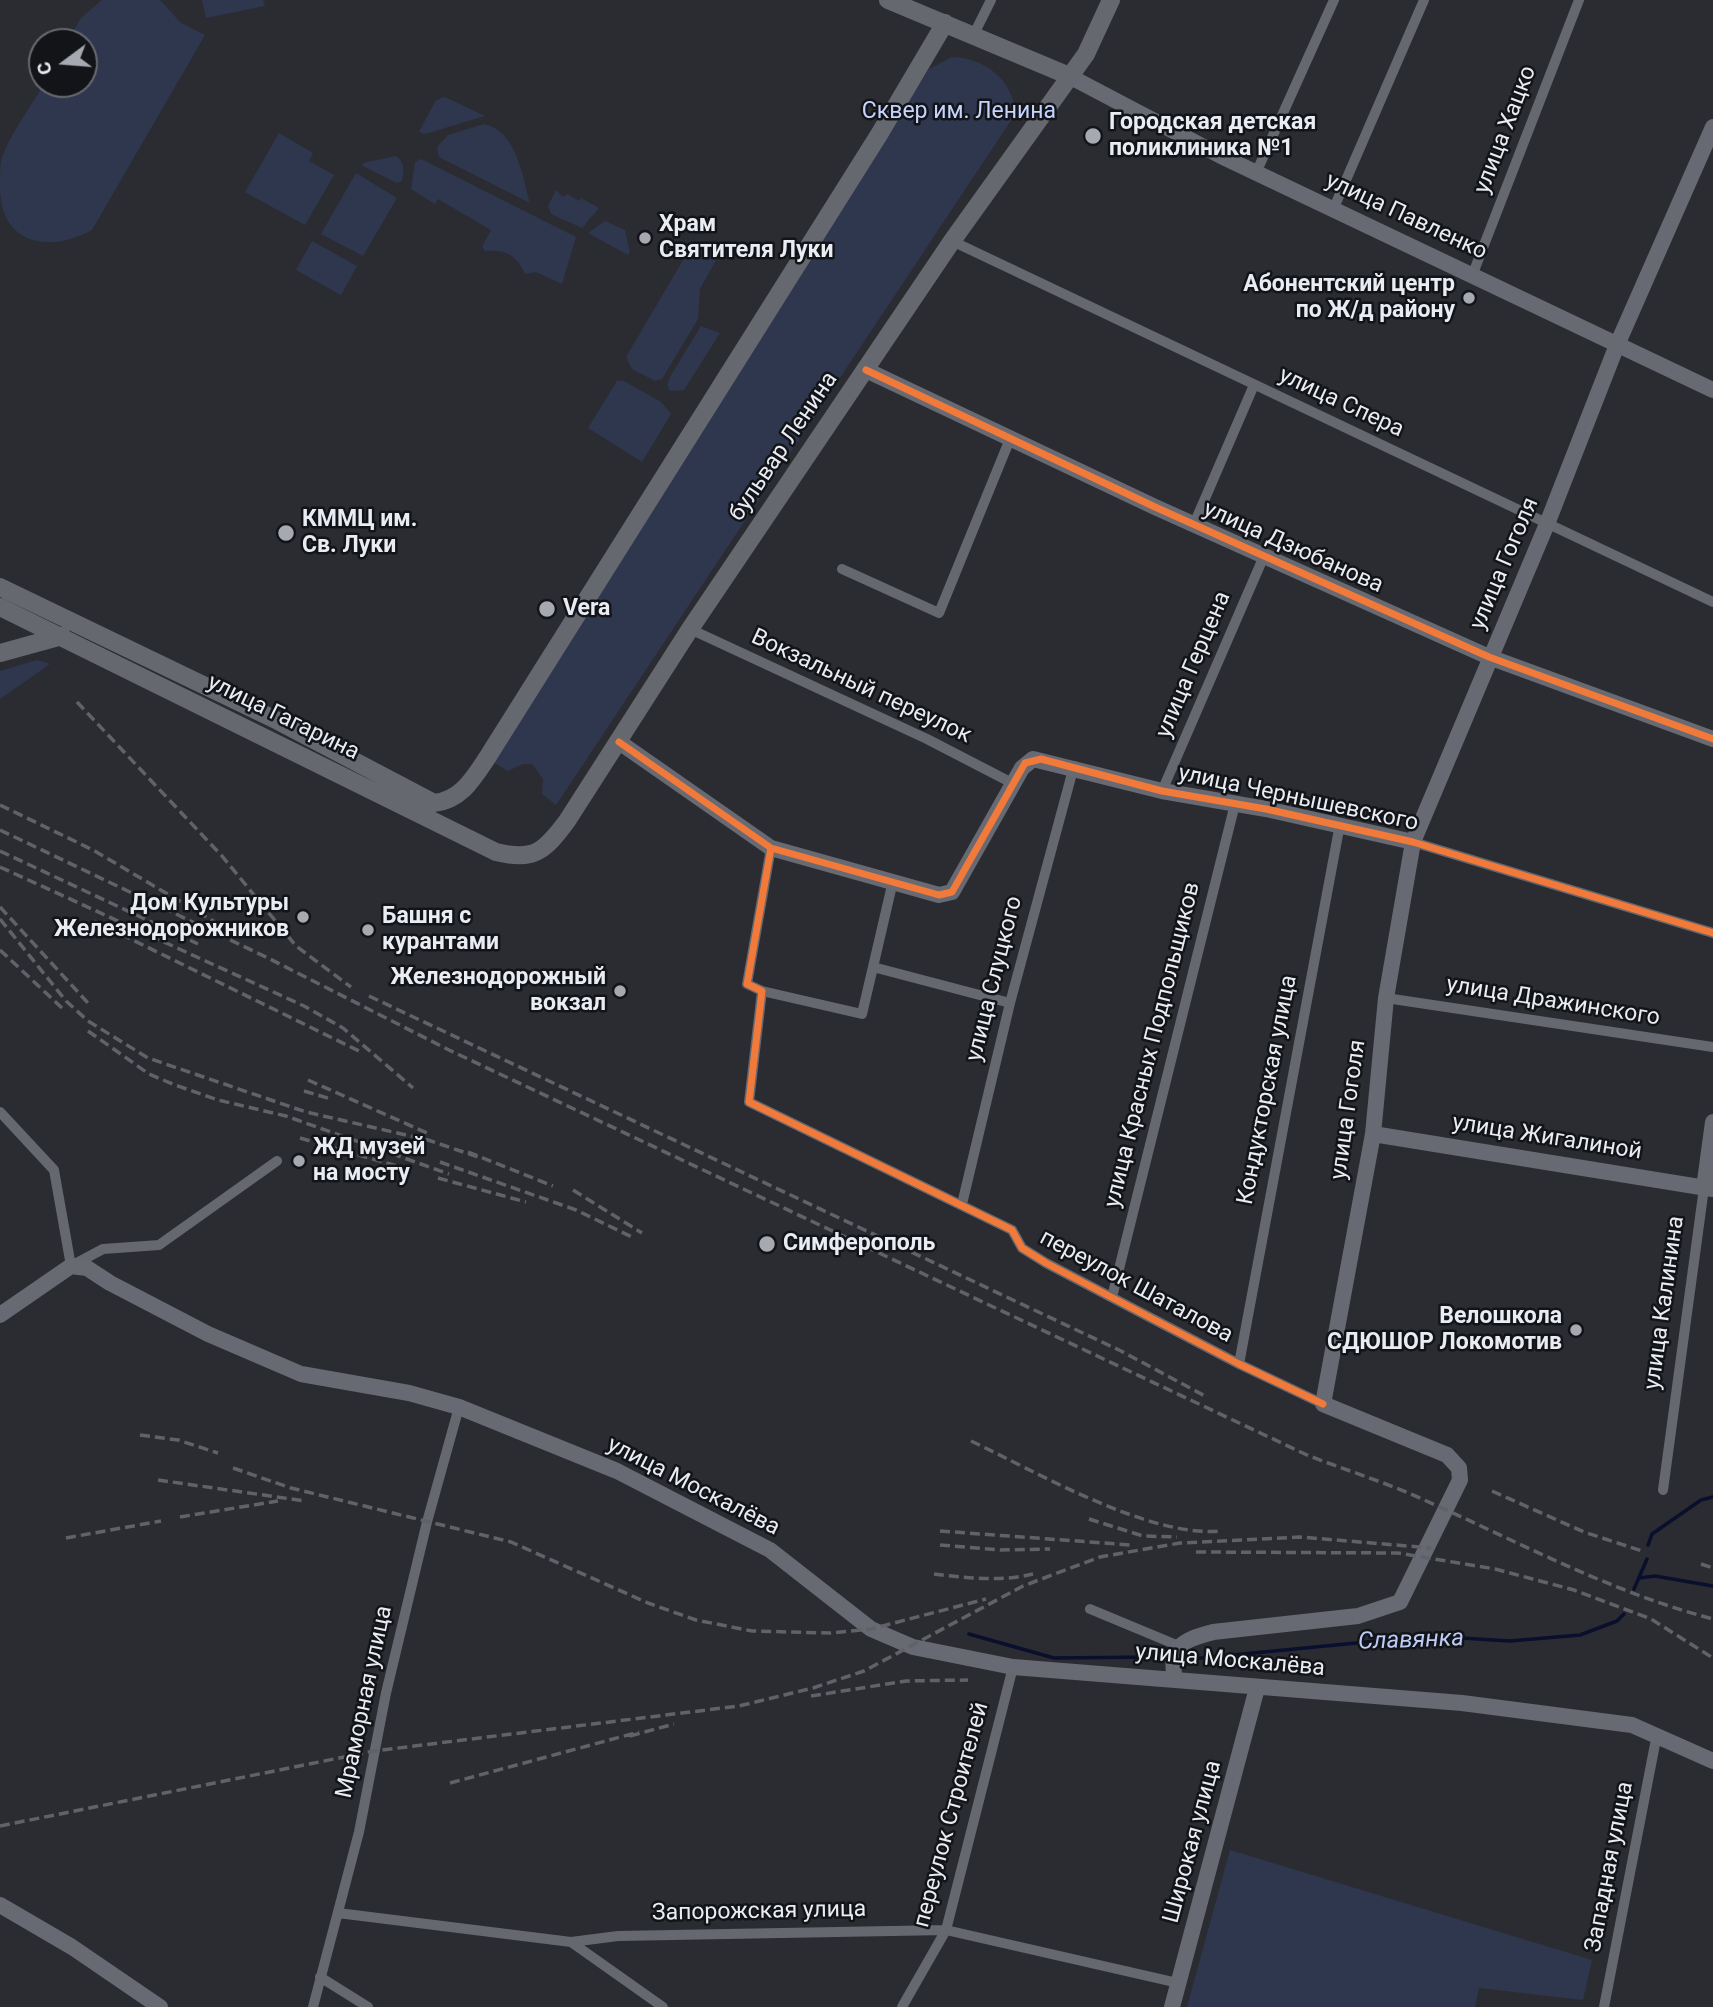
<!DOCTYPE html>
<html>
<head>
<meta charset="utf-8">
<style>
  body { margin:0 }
  #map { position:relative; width:1713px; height:2007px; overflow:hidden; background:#2b2c32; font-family:Roboto,sans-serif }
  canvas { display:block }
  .north { position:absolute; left:28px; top:28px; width:70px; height:70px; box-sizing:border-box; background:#121418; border:2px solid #686a70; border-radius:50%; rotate:254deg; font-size:19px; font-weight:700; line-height:28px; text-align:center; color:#e9ecf3 }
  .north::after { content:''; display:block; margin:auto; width:24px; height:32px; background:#a6a9af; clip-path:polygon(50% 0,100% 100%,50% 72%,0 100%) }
</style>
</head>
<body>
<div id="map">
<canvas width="1713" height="2007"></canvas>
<div class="north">С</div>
</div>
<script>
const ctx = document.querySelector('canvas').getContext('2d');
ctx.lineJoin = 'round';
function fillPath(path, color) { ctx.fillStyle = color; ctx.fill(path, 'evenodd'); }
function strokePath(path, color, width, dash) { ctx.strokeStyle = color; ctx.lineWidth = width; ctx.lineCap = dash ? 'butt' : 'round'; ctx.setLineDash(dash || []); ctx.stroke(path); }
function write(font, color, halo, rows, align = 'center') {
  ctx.font = font + ' Roboto,sans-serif'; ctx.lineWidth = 5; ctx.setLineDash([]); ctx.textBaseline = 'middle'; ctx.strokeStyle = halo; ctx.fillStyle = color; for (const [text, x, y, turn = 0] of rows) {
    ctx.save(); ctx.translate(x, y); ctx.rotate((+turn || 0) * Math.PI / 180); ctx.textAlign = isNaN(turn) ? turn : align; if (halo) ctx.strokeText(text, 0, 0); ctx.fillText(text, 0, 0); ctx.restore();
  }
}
fillPath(new Path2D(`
  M102 0H160L181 23 205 35 92 230C48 254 0 244 0 187 0 179 0 169 1 160 10 134 30 108 44 84H84V42H67L81 18Z
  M202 0H263L265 6 206 18Z
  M952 57C985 58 1012 79 1016 113L556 805 542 794 543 779 532 764H523L508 771 491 761 929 69Z
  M445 97 485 116 425 134 419 132 436 100Z
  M484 124C517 131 522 176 530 203L439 157 437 147 448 135Z
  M279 133 313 153 309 161 334 175 305 225 245 192Z
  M396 156C405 163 404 169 402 181L397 183 363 166V163Z
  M421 159 576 237 562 284 536 272 525 274C517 255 505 249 485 251L482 247 491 230 438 199 435 204 411 189 415 162Z
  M356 173 397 198 363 256 321 234Z
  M556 190 563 197 567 194 579 201 581 198 599 208 582 228 551 214 548 206Z
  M605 221 625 230 630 252 628 255 588 233Z
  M312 241 357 266 341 295 296 270Z
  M702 248 712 252 716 260 700 289 698 319 662 379 655 381 632 369 626 357 689 250Z
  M701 326 720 333 684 390 670 391 667 385 670 377Z
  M617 381H624L661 402 671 414 642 462 588 428Z
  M37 660 50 664 0 699V671Z
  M1230 1850 1592 1960 1583 2000 1479 1988 1475 2007H1187Z`), '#2f374f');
strokePath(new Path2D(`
  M1648 1545 1652 1534 1701 1500 1713 1497
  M1639 1578 1655 1576 1713 1586
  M1634 1589 1647 1559
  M969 1634 1054 1658 1155 1657
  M1192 1659 1428 1636 1510 1641 1580 1635 1617 1621 1624 1614`), '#090f2d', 3.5);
strokePath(new Path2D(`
  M974 34 991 0
  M1256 173 1334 0
  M1333 210 1424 0
  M952 241 1713 602
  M1472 276 1579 0
  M1194 524 1254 385
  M842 569 939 613 1010 439
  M690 629 927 739 1014 784
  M1162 791 1264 556
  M1413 842 1713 933
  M771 848 747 984 762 991 749 1102 1012 1230 1022 1248 1046 1263 1239 1364 1323 1404
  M893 881 873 967 1010 1003
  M762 991 862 1014 873 967
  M1386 998 1713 1047
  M0 1112 54 1170 71 1266 103 1249 159 1245 277 1161
  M962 1204 1010 1003 1074 766
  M1112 1297 1235 804
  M1239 1364 1340 824
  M1663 1490 1704 1188
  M1090 1609 1179 1646
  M338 1913 571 1942 618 1936 946 1930 1178 1983
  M571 1942 663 2007
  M320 1977 368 2007
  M313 2007 359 1832 386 1693 427 1522 459 1407
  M902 2007 946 1930 1013 1667
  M1604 2007 1657 1734`), '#65686e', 10);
strokePath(new Path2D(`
  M1067 75 1221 156 1713 390
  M866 370 1155 507 1489 657 1713 739
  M619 742 771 848 939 895 952 892 1022 768 1033 759 1162 791 1266 809 1413 842
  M1373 1134 1713 1189
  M1704 1188 1713 1122
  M0 1315 71 1266 87 1268 110 1283 208 1334 301 1374 409 1393 459 1407 617 1471 770 1550 871 1629 913 1647 1013 1667 1462 1703 1632 1725 1713 1761
  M1174 1678 1173 1654C1184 1639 1196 1637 1213 1632L1358 1616 1400 1602 1460 1480 1459 1468 1447 1455 1323 1404 1373 1134 1386 998 1413 842 1547 524 1617 345 1713 127
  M0 1905 72 1947 160 2007
  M1172 2007 1257 1688`), '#676a72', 16);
strokePath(new Path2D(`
  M888 0 1067 75
  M0 587 278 721 434 803C461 800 473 779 487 758L880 133 945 23
  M0 607 496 852C534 861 544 852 567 821L690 629 952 241 1086 54 1111 0
  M0 653 62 636`), '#666870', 18);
strokePath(new Path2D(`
  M77 702 222 856 296 946 351 987
  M0 805 93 850 215 922
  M0 830 268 958 449 1050 1307 1455C1345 1470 1385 1482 1422 1499 1519 1542 1610 1592 1713 1619
  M0 851 198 944
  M0 867 304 1006 343 1028 413 1088
  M0 907 88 1003
  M0 919 66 1001 88 1021 148 1058 306 1112 428 1140 478 1157
  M94 921 361 1052
  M0 950 62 1008
  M369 996 1121 1351 1205 1396
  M88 1031 149 1074 175 1085 218 1100 286 1116 449 1174
  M308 1080 427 1133
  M304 1091 331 1099
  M300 1138 414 1171
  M468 1152 553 1186
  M440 1162 576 1210 632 1237
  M438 1178 526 1202
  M573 1190 642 1233
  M140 1435 178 1440 218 1453
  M971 1441C1037 1472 1149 1538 1221 1531
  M233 1468 291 1488 511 1542 648 1603 696 1620 752 1631 830 1633 871 1629 986 1599
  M158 1480 305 1501
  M1492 1491 1584 1532 1642 1551
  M180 1517 278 1501
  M1089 1519 1143 1536 1177 1537
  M940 1531 1131 1545
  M66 1538 161 1521
  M940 1545 1000 1550 1050 1549
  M1196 1552 1398 1553 1495 1569 1574 1590 1651 1619 1713 1658
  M1701 1564 1713 1568
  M934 1574C966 1578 1001 1582 1033 1574
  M811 1696 906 1681 968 1680
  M630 1736 674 1724
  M450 1783 639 1732
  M0 1826 374 1751 739 1706 813 1688 864 1671 1023 1586 1100 1557 1180 1543 1300 1537 1431 1548`), '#606268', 3.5, [10, 5]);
strokePath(new Path2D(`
  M866 370 1155 507 1489 657 1713 739
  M619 742 771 848 939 895 952 892 1025 763 1041 759 1162 791 1266 809 1413 842 1713 933
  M771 848 747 984 762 991 749 1102 1012 1230 1022 1248 1046 1263 1239 1364 1323 1404`), '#f17a3a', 7);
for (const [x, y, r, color] of [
  [1093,136,9,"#a6a9af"],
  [645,238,7,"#a6a9af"],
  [1469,298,7,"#a6a9af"],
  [286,533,9,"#a6a9af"],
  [547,609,9,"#a6a9af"],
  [303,917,7,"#a6a9af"],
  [368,930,7,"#a6a9af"],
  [620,991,7,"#a6a9af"],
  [299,1161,7,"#a6a9af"],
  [767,1244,9,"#a6a9af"],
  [1576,1330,7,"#a6a9af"]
]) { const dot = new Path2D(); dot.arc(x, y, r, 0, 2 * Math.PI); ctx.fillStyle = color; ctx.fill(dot); strokePath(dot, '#121418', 2.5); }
write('23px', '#c6d4fd', '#121418', [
  ["Сквер им. Ленина",959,112]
]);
write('bold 23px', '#e9ecf3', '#121418', [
  ["Городская детская",1109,123],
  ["поликлиника №1",1109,149],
  ["Храм",659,225],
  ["Святителя Луки",659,251],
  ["Абонентский центр",1455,285,"right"],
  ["по Ж/д району",1455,311,"right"],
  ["КММЦ им.",302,520],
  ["Св. Луки",302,546],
  ["Vera",563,609],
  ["Дом Культуры",289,904,"right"],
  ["Железнодорожников",289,930,"right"],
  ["Башня с",382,917],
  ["курантами",382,943],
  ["Железнодорожный",606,978,"right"],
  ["вокзал",606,1004,"right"],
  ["ЖД музей",313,1148],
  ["на мосту",313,1174],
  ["Симферополь",783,1244],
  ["Велошкола",1562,1317,"right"],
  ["СДЮШОР Локомотив",1562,1343,"right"]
], 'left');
write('23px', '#e9ecf3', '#121418', [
  ["улица Хацко",1506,130,-69],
  ["улица Павленко",1406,217,25],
  ["улица Спера",1341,403,25],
  ["бульвар Ленина",784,447,-56],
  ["улица Дзюбанова",1293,548,24],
  ["улица Гоголя",1505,564,-67],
  ["улица Герцена",1194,665,-67],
  ["Вокзальный переулок",861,687,25],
  ["улица Гагарина",283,718,26],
  ["улица Чернышевского",1298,799,12],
  ["улица Слуцкого",995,979,-76],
  ["улица Дражинского",1553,1002,9],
  ["улица Красных Подпольщиков",1153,1045,-76],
  ["Кондукторская улица",1268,1090,-79],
  ["улица Гоголя",1349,1110,-82],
  ["улица Жигалиной",1547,1138,9],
  ["переулок Шаталова",1136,1287,28],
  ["улица Калинина",1665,1303,-82],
  ["улица Москалёва",693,1487,27],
  ["улица Москалёва",1230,1661,5],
  ["Мраморная улица",365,1702,-78],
  ["переулок Строителей",952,1815,-75],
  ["Широкая улица",1193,1842,-75],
  ["Западная улица",1610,1867,-79],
  ["Запорожская улица",759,1912,-1]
]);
write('italic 24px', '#beccf5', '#121418', [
  ["Славянка",1411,1641,-2]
]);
</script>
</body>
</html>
